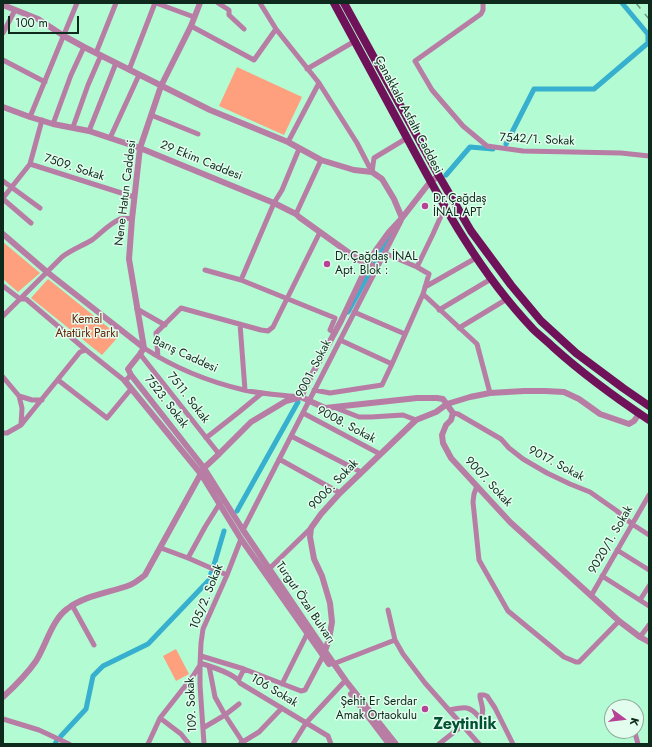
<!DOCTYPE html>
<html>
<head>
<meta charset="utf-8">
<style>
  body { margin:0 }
  #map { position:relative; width:652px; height:747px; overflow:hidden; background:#b3fbd3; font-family:Jost,sans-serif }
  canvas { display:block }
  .frame { position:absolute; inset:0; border:4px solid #0d2a1c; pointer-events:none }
  .north { position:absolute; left:604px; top:699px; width:40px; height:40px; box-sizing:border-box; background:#e2fded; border:1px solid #8da999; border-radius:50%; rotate:105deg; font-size:11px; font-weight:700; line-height:16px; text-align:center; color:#0d2a1c }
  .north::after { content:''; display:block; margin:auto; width:14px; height:18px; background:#b84198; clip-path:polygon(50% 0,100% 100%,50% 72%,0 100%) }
  .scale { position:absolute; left:8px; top:16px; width:71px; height:18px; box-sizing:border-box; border:2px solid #0d2a1c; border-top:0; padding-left:5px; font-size:12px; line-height:14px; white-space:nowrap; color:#0d2a1c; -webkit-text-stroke:3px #e2fded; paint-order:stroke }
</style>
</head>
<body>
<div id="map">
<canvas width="652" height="747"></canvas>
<div class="frame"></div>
<div class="north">K</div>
<div class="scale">100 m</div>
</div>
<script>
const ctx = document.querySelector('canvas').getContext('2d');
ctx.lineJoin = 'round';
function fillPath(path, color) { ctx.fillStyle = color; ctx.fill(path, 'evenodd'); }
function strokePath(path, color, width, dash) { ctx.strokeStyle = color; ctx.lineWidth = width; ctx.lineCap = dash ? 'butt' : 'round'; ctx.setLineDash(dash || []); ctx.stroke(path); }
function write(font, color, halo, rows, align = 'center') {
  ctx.font = font + ' Jost,sans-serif'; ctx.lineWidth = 3; ctx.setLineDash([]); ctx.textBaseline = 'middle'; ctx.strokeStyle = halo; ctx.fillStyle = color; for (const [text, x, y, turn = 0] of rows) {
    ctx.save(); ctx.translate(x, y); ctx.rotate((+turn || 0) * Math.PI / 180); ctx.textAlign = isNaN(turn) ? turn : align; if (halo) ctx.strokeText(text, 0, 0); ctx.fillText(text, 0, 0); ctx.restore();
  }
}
fillPath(new Path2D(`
  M237 67 302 97 284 135 219 106Z
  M3 242 40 273 18 292 3 279Z
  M48 279 119 336 102 355 31 298Z
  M176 649 189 674 176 681 163 656Z`), '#fe9f7e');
strokePath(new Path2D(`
  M622 3 647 33H648
  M506 144 534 89H594L648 43V35L647 33
  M446 175 470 147 493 149
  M375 262 392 232
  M348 312 371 270
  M237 511 298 402
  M214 565 224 531
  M61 736 86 709 93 676 103 666 148 644 210 579 211 573
  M55 744 56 742`), '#37afcf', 5);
strokePath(new Path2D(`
  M156 3 194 17
  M218 3 229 10V15L244 29
  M260 3 276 29 319 83 357 143 372 172
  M483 3V10L481 14 415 61 432 90 463 126 487 146 523 151 621 153 649 156
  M191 26 254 60 276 29
  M3 33 15 10
  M96 53 116 3
  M3 60 45 82
  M307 69 355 41
  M129 70 155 3
  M151 115 198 134
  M30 117 77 3
  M53 124 71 75 84 47
  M73 127 88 85 101 55
  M89 131 116 63
  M110 138 139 75
  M288 142 319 83
  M30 164 134 197
  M372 172 374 158 407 138
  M3 181 40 208
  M3 198 30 164 42 120
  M3 199 31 223
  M296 214 321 160
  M417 267 433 234 445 207
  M205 270 241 280 335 318 330 330 335 333
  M241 280 274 203 282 190 299 149
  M3 286 20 299H26L86 350
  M425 287 476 258
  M423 294 477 344 490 393
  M137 309 165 325
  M439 310 491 279
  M354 312 405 334
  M3 316 62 257C71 250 82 246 92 240 101 233 109 224 120 219 124 218 128 218 132 219
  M240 324 245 390
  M459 328 507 299
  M340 340 392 364
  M144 348C173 367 210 382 244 390 262 394 281 395 299 397
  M140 354 219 454
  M158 357 156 333 181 308 261 330 268 331 273 327 320 232
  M3 377 19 396 32 400H42
  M58 380 107 418 131 389
  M314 390 330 393 382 385 392 364 423 294 429 274 417 267 384 253
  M19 396 22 408 21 425
  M336 408 359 417H371L403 415 416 420
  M303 413 380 454
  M453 413 458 414 501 439 509 448 523 459 547 473 570 484 590 492 617 511 632 524 649 535
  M3 433H7L21 425 80 352 86 350 125 381 131 375
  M291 436 361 472
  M206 438 239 412 262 393
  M279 459 340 493
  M477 486 474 494 473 502 479 560 508 611 564 657 576 662H579L619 621
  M243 530 401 221
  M161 548 188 558 227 575
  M617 550 649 570
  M188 558 205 527 220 503
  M269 569 311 528
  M602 576 649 606
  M591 596 649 495
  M640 600 649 586
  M72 605 94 645
  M388 610 395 640 403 654 425 683 479 744
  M640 637 649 625
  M201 656 244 669 301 691 305 690 323 656
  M200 663C210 666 237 675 240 683L328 736 331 744
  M333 664 395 640
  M200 666V685L204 744
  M209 666 215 697 225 715 244 744
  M239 679 244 669
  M282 684 307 634
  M449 710C464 707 469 705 479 717H481C485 711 481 703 480 697V695H484L487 696 495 708 513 744
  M160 718 181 734 189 744
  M3 719 39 730 69 744
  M203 728 225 715 239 704
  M635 733 638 744
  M241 743 259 732 282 708
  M148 744 160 718 193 676 200 665 201 643 203 629 227 575 241 539
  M293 744 306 723 343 683
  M439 744 463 725`), '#b87da4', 5);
strokePath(new Path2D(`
  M3 5 38 19 64 36 84 47 210 110 288 142 321 160 354 170 372 172 382 179 394 199 402 218
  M3 107 30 117 53 124 89 131 140 148 274 203 296 214 299 217 359 260 377 268
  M3 234 47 272 144 348
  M144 348 140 354 128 369 131 375 204 468 243 530 325 651 346 681 396 744
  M144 348 129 259 132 219 140 148 161 86 191 26 200 3
  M125 381 201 474 241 539 329 664
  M301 397 325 408 417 398H437L443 399 453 413 451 420 446 425 442 435 443 443 451 458 510 522 619 621 640 637 649 642
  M325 651 329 639 332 622 330 603 322 576 314 559 310 537 311 528 321 514 340 493 416 420 436 412 447 404 470 397 490 393 524 391H545L564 392 579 399 600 414 629 424 634 421 639 414
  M351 694 389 744
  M3 697C15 686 27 674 36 661 46 645 52 620 67 609 85 595 109 593 130 585 135 583 140 579 145 575L204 468 219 454 251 422 286 401 301 397 309 380 341 321 368 264 376 250 389 232 402 218 430 182 439 176`), '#b87da4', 6);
strokePath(new Path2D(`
  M334 3C358 47 382 91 406 136 443 205 478 271 533 329 539 335 547 341 553 347 583 374 616 398 649 420
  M344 3 439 176 471 231 511 285 541 321 576 353 623 388 649 406`), '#70125a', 8);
strokePath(new Path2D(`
  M636 3 649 19`), '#679b7f', 1.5, [7, 7]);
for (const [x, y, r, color] of [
  [425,206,4,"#b84198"],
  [327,264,4,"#b84198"],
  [425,709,4,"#b84198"]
]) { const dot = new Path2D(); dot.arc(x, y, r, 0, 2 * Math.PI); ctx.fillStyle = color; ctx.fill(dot); strokePath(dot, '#e2fded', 1.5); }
write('12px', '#0d2a1c', '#e2fded', [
  ["Çanakkale Asfaltı Caddesi",408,115,62],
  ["7542/1. Sokak",537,140,3],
  ["29 Ekim Caddesi",201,161,22],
  ["7509. Sokak",74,168,18],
  ["Nene Hatun Caddesi",126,193,-83],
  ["Barış Caddesi",185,355,25],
  ["9001. Sokak",314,369,-63],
  ["7511. Sokak",188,398,52],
  ["7523. Sokak",166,402,52],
  ["9008. Sokak",346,425,28],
  ["9017. Sokak",556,464,28],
  ["9007. Sokak",488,482,47],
  ["9006. Sokak",334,485,-46],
  ["9020/1. Sokak",611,540,-60],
  ["105/2. Sokak",207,597,-68],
  ["Turgut Özal Bulvarı",305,603,56],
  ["106 Sokak",274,691,31],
  ["109. Sokak",192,705,-93]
]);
write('12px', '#0d2a1c', '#e2fded', [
  ["Dr.Çağdaş",433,199],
  ["İNAL APT",433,213],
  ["Dr.Çağdaş İNAL",335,257],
  ["Apt. Blok :",335,271],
  ["Şehit Er Serdar",417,702,"right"],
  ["Amak Ortaokulu",417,716,"right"]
], 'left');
write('12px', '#68250b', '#e2fded', [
  ["Kemal",87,320],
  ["Atatürk Parkı",87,334]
]);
write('bold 16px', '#005233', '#e2fded', [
  ["Zeytinlik",465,725]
]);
</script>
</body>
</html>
